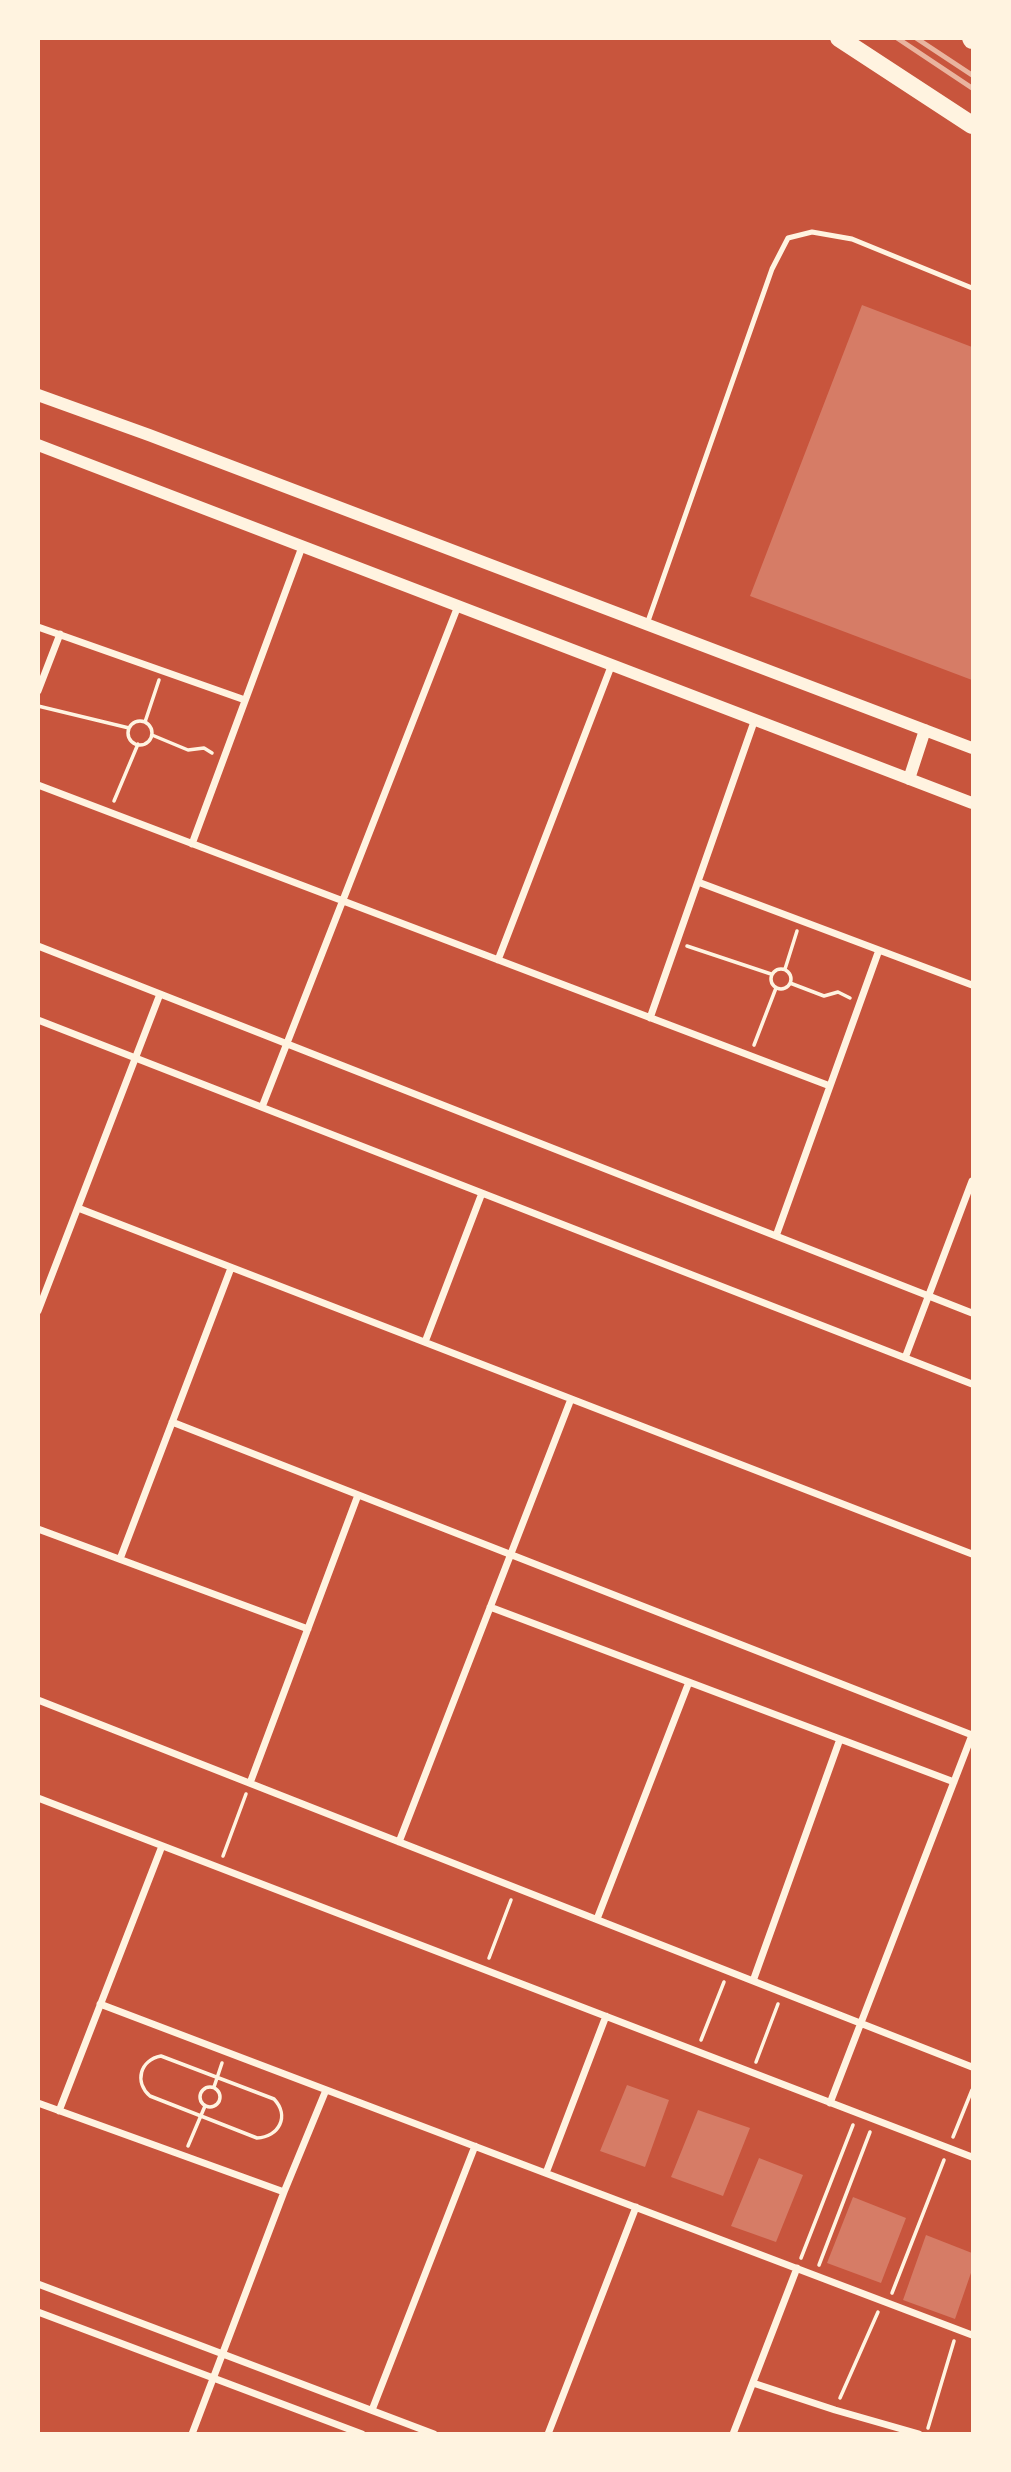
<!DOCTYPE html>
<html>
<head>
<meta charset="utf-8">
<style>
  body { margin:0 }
  #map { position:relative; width:1011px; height:2472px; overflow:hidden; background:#c8553d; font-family:Figtree,sans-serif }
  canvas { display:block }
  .frame { position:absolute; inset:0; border:40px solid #fff3e0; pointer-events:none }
</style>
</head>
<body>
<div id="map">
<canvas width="1011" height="2472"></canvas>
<div class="frame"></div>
</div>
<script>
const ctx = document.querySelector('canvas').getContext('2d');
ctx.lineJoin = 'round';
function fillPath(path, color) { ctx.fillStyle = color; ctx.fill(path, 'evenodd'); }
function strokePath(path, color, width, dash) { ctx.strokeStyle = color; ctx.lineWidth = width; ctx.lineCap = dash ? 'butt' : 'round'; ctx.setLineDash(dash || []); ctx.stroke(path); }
fillPath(new Path2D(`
  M862 305 972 347V680L750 596Z
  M627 2085 669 2100 645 2167 600 2151Z
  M698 2110 750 2128 723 2196 671 2177Z
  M759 2158 803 2175 776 2242 731 2226Z
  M853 2197 906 2218 881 2283 827 2263Z
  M926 2235 972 2253V2270L955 2319 903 2300Z`), '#d67c66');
strokePath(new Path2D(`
  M38 706 129 728
  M128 733a12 12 0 1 1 24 0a12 12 0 1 1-24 0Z
  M145 722 159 680
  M152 735 188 750 204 748 212 753
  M114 801 138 744
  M687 946 771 974
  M771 979a10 10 0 1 1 20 0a10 10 0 1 1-20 0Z
  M785 969 797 931
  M790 983 824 996 838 992 850 998
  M754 1045 776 988
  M223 1856 246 1794
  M489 1958 511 1900
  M701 2040 724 1982
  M161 2056 274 2099C290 2116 279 2137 257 2138L150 2096C134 2082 140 2060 161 2056Z
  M756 2062 778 2004
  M200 2097a10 10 0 1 1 20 0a10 10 0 1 1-20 0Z
  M214 2087 222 2063
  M953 2137 972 2090
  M188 2146 205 2106
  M801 2258 853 2125
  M819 2265 870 2132
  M892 2293 944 2160
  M840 2398 878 2312
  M928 2428 954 2341`), '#fff3e0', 3.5);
strokePath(new Path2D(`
  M647 624 772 269 788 238 812 232 852 239 972 288`), '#fff3e0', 5);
strokePath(new Path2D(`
  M38 627 245 700
  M38 691 60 634
  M38 785 830 1086
  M192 844 302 547
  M698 882 972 985
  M38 946 972 1313
  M498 960 612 664
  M650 1018 755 719
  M38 1020 972 1384
  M262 1107 458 606
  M78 1208 972 1554
  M776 1236 879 950
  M38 1311 160 994
  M425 1342 482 1193
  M905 1358 972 1181
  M172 1422 972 1735
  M38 1529 308 1629
  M120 1559 231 1268
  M490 1607 954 1782
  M38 1700 972 2067
  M250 1783 358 1495
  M38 1798 972 2157
  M399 1842 571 1399
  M597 1919 689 1682
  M753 1981 840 1739
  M100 2004 972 2335
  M38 2103 284 2192
  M830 2103 972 1735
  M59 2111 162 1846
  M546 2173 606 2016
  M38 2284 434 2434
  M38 2312 362 2434
  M753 2383 835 2410 919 2434
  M372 2410 475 2146
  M192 2434 284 2192 326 2090
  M548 2434 636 2207
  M733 2434 797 2268`), '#fff3e0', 7);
strokePath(new Path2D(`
  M38 395 149 435 972 748
  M38 445 972 803
  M909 779 925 730`), '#fff3e0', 12);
strokePath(new Path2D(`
  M839 38 972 125
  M971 38 972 40`), '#fff3e0', 18);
strokePath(new Path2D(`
  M897 38 972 88
  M916 38 972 75`), '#e9b49f', 5);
</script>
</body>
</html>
